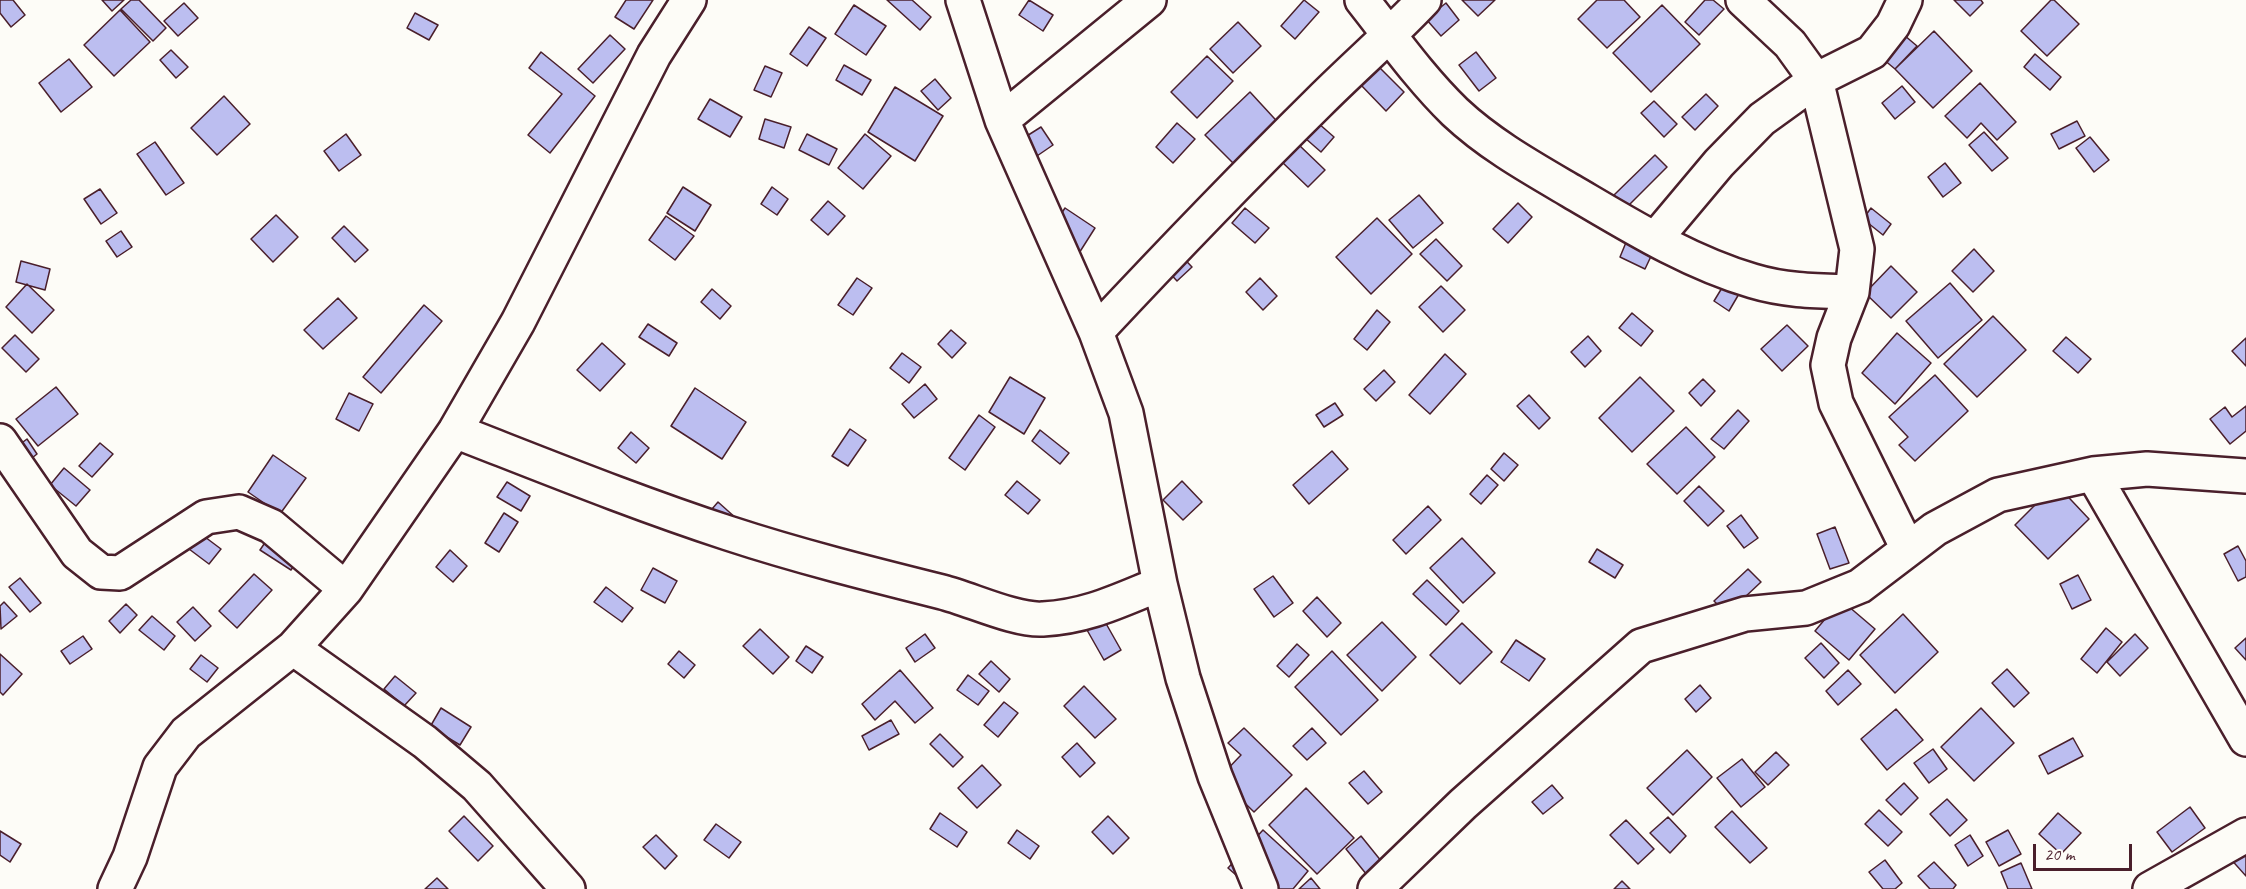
<!DOCTYPE html>
<html>
<head>
<meta charset="utf-8">
<style>
  body { margin:0 }
  #map { position:relative; width:2246px; height:889px; overflow:hidden; background:#fdfcf7; font-family:Caveat,sans-serif }
  canvas { display:block }
  .scale { position:absolute; left:2033px; top:844px; width:99px; height:27px; box-sizing:border-box; border:3px solid #4a1f2b; border-top:0; padding-left:8px; font-size:18px; line-height:21px; white-space:nowrap; color:#4a1f2b; -webkit-text-stroke:4px #fdfcf7; paint-order:stroke }
</style>
</head>
<body>
<div id="map">
<canvas width="2246" height="889"></canvas>
<div class="scale">20 m</div>
</div>
<script>
const ctx = document.querySelector('canvas').getContext('2d');
ctx.lineJoin = 'round';
function fillPath(path, color) { ctx.fillStyle = color; ctx.fill(path, 'evenodd'); }
function strokePath(path, color, width, dash) { ctx.strokeStyle = color; ctx.lineWidth = width; ctx.lineCap = dash ? 'butt' : 'round'; ctx.setLineDash(dash || []); ctx.stroke(path); }
const building = new Path2D(`
  M0 0H13L25 15 11 27 0 13Z
  M102 0H124L112 11Z
  M131 0H139L166 28 153 41 121 9Z
  M626 0H653L634 29 615 17Z
  M887 0H912L931 17 920 30Z
  M1029 0 1053 15 1043 31 1019 15Z
  M1304 0 1319 12 1295 39 1281 26Z
  M1462 0H1495L1478 16Z
  M1597 0H1624L1640 17 1607 48 1578 19Z
  M1705 0H1713L1724 9 1699 35 1685 22Z
  M1954 0H1981L1983 3 1970 16Z
  M2051 0H2054L2079 24 2047 56 2021 31Z
  M184 3 198 18 178 36 164 21Z
  M1446 3 1459 20 1441 36 1426 19Z
  M854 5 886 26 866 55 835 34Z
  M1662 5 1700 44 1651 92 1613 53Z
  M120 10 150 42 114 76 84 45Z
  M415 13 438 25 429 40 407 28Z
  M1238 22 1261 46 1233 73 1210 49Z
  M809 27 826 38 807 66 790 54Z
  M1934 31 1972 71 1933 108 1895 69Z
  M610 35 625 49 593 83 578 69Z
  M1904 35 1917 46 1895 69 1883 59Z
  M171 50 188 67 176 78 160 60Z
  M541 52 595 96 550 153 528 135 562 94 529 68Z
  M1476 52 1496 78 1479 91 1459 65Z
  M2035 54 2061 77 2050 90 2024 67Z
  M1207 56 1233 81 1197 118 1171 92Z
  M69 59 92 87 61 112 39 83Z
  M844 65 871 80 862 95 836 80Z
  M1377 65 1404 92 1386 111 1359 83Z
  M765 66 782 73 771 97 754 90Z
  M935 79 951 98 938 110 921 91Z
  M1980 83 2016 122 1997 140 1981 123 1967 138 1945 116Z
  M1902 86 1915 102 1895 119 1882 103Z
  M895 87 943 116 915 161 868 132Z
  M1250 92 1285 130 1242 172 1205 135Z
  M1706 94 1718 106 1695 130 1682 117Z
  M224 96 250 124 217 155 191 128Z
  M710 99 742 117 730 137 698 119Z
  M1654 101 1677 124 1664 137 1641 113Z
  M765 119 791 127 784 148 759 139Z
  M2077 121 2085 136 2059 149 2051 134Z
  M1177 123 1195 139 1173 163 1156 147Z
  M1318 123 1334 137 1321 152 1305 138Z
  M1041 127 1053 145 1034 158 1022 139Z
  M1984 132 2008 158 1992 171 1969 145Z
  M346 134 361 155 339 171 324 151Z
  M807 134 837 149 829 165 799 150Z
  M865 134 891 156 863 189 838 168Z
  M2090 137 2109 160 2094 172 2076 148Z
  M155 142 184 183 166 195 137 154Z
  M1299 145 1325 170 1308 187 1282 162Z
  M1655 155 1667 167 1626 208 1614 195Z
  M1945 163 1961 183 1943 197 1928 177Z
  M683 187 711 205 695 231 667 213Z
  M772 187 788 199 777 215 761 204Z
  M100 189 117 213 101 224 84 199Z
  M1419 195 1443 223 1413 248 1389 220Z
  M828 201 845 216 828 235 811 220Z
  M1518 203 1532 217 1508 243 1493 229Z
  M1065 208 1095 228 1074 261 1044 240Z
  M1245 208 1269 228 1255 243 1232 223Z
  M1871 208 1891 224 1883 235 1863 219Z
  M276 215 298 237 273 262 251 239Z
  M666 216 694 236 675 260 649 240Z
  M1377 218 1412 254 1371 294 1336 257Z
  M344 226 368 250 355 262 332 238Z
  M121 231 132 247 117 257 106 241Z
  M1436 239 1462 266 1447 281 1420 254Z
  M1627 240 1653 252 1645 269 1620 257Z
  M1170 244 1192 267 1177 281 1155 257Z
  M1974 249 1994 271 1973 292 1952 271Z
  M21 261 50 269 45 290 16 282Z
  M1891 266 1917 292 1891 318 1865 293Z
  M857 278 872 288 853 315 838 305Z
  M1260 278 1277 296 1263 310 1246 292Z
  M1728 278 1743 287 1729 311 1714 301Z
  M1950 283 1982 320 1938 358 1906 321Z
  M27 284 54 310 32 333 6 307Z
  M1441 286 1465 310 1443 332 1419 307Z
  M712 289 731 306 720 319 701 302Z
  M338 298 357 318 323 349 304 330Z
  M424 305 442 321 381 393 363 377Z
  M1377 310 1390 322 1367 350 1354 339Z
  M1632 313 1653 331 1641 346 1619 328Z
  M1993 316 2026 350 1977 397 1944 364Z
  M648 324 677 343 669 356 639 337Z
  M1787 325 1808 346 1782 371 1761 349Z
  M951 330 966 343 952 358 938 344Z
  M1897 333 1931 363 1895 404 1862 373Z
  M15 335 39 359 26 372 2 348Z
  M1588 336 1601 351 1585 367 1571 352Z
  M2066 337 2091 359 2078 373 2053 351Z
  M2246 338V366L2232 351Z
  M602 343 625 364 600 391 577 370Z
  M902 353 921 367 909 383 890 368Z
  M1445 354 1466 374 1430 414 1409 395Z
  M1384 370 1395 382 1376 401 1364 389Z
  M1935 375 1968 411 1915 461 1899 445 1908 437 1889 417Z
  M1010 377 1045 398 1024 434 989 412Z
  M1640 377 1674 411 1632 452 1599 418Z
  M1703 379 1715 391 1701 406 1689 393Z
  M925 384 937 399 914 418 902 404Z
  M56 387 78 414 38 446 16 419Z
  M695 388 746 422 722 459 671 426Z
  M349 393 373 404 359 431 336 419Z
  M1529 395 1550 418 1539 429 1517 406Z
  M1335 403 1343 415 1324 427 1316 415Z
  M2246 406V431L2230 444 2210 419 2225 407 2232 417Z
  M1738 410 1749 421 1724 449 1711 439Z
  M979 415 995 427 965 470 949 458Z
  M1686 427 1715 457 1677 494 1647 464Z
  M850 429 866 440 848 466 832 456Z
  M1040 430 1069 453 1060 464 1032 441Z
  M631 432 649 448 636 463 618 448Z
  M27 439 37 454 22 466 11 451Z
  M100 443 113 454 92 477 79 466Z
  M1332 451 1348 469 1309 504 1293 485Z
  M1504 453 1518 465 1504 481 1491 469Z
  M273 455 306 478 280 514 248 492Z
  M64 468 90 490 76 506 50 485Z
  M1487 475 1498 485 1481 504 1470 494Z
  M1017 481 1040 500 1028 514 1005 495Z
  M1182 481 1202 502 1183 520 1163 500Z
  M507 482 530 496 521 511 497 497Z
  M2056 484 2089 519 2048 559 2015 525Z
  M1699 486 1724 511 1708 526 1684 501Z
  M718 502 737 519 706 516Z
  M1428 506 1441 520 1406 554 1393 540Z
  M504 513 518 522 499 552 485 543Z
  M1741 515 1758 538 1744 548 1727 526Z
  M279 522 309 543 291 570 260 550Z
  M1835 527 1849 563 1830 569 1817 534Z
  M201 534 221 549 209 564 189 549Z
  M1462 538 1495 573 1463 603 1430 568Z
  M2238 546 2246 561V577L2238 581 2224 554Z
  M1597 549 1623 565 1615 578 1589 562Z
  M450 550 467 566 453 582 436 567Z
  M653 568 677 581 665 603 641 590Z
  M1748 569 1761 582 1727 614 1714 601Z
  M254 574 272 590 237 628 219 611Z
  M2078 575 2091 600 2072 609 2060 584Z
  M1273 576 1293 603 1274 617 1254 589Z
  M20 578 41 603 30 612 9 587Z
  M1427 580 1459 611 1446 625 1413 594Z
  M606 587 633 608 622 622 594 602Z
  M1317 597 1341 623 1327 637 1303 611Z
  M1841 600 1875 629 1849 660 1815 631Z
  M4 602 17 616 1 629 0 606Z
  M126 604 137 615 120 633 109 621Z
  M193 607 211 626 195 641 177 622Z
  M1903 614 1938 652 1895 693 1860 655Z
  M152 616 175 636 164 650 139 630Z
  M1104 620 1121 650 1104 660 1087 630Z
  M1382 622 1416 657 1382 691 1347 655Z
  M1462 623 1492 652 1460 684 1430 655Z
  M2106 628 2122 642 2097 673 2081 659Z
  M760 629 789 657 773 674 743 646Z
  M925 634 935 648 915 662 906 648Z
  M2135 634 2148 648 2120 676 2107 662Z
  M83 636 92 649 70 664 61 651Z
  M2246 638V660L2235 648Z
  M1516 640 1545 659 1529 681 1501 662Z
  M1821 643 1839 663 1824 678 1805 658Z
  M1297 644 1309 655 1289 677 1277 666Z
  M806 646 823 657 812 673 796 661Z
  M679 651 695 665 684 678 668 664Z
  M1332 651 1378 700 1341 735 1295 687Z
  M0 654 22 674 3 695 0 692Z
  M201 655 218 668 207 682 190 669Z
  M991 661 1010 679 999 692 979 674Z
  M2007 669 2029 693 2014 707 1992 683Z
  M900 670 933 708 915 723 895 701 875 720 862 704Z
  M1848 670 1861 684 1838 705 1826 691Z
  M968 675 989 691 978 705 957 690Z
  M395 676 416 693 404 706 384 689Z
  M1700 685 1711 698 1696 712 1685 699Z
  M1084 686 1116 719 1095 738 1064 706Z
  M1004 702 1018 713 998 737 984 725Z
  M441 708 471 727 460 745 430 727Z
  M1981 708 2014 743 1974 781 1941 747Z
  M1896 709 1923 740 1887 770 1861 739Z
  M891 720 899 734 869 750 862 736Z
  M1244 728 1292 775 1254 812 1219 778 1241 755 1228 743Z
  M1312 728 1326 743 1307 760 1293 746Z
  M940 734 963 757 953 767 930 744Z
  M2073 738 2083 756 2048 774 2039 756Z
  M1077 743 1095 763 1080 777 1062 757Z
  M1933 749 1947 769 1929 783 1914 763Z
  M1687 750 1712 777 1673 815 1647 788Z
  M1776 752 1789 765 1768 785 1755 772Z
  M1742 759 1765 787 1741 807 1717 778Z
  M982 765 1001 785 977 808 958 788Z
  M1364 771 1382 792 1368 804 1349 783Z
  M1904 783 1918 798 1901 815 1886 800Z
  M1552 785 1563 798 1543 814 1532 802Z
  M1306 788 1354 838 1317 874 1269 825Z
  M1947 799 1967 820 1950 836 1930 814Z
  M2190 807 2205 828 2172 852 2157 832Z
  M1879 810 1902 832 1888 846 1865 824Z
  M1732 811 1767 848 1750 863 1715 827Z
  M940 813 967 832 957 847 930 829Z
  M2058 813 2081 833 2061 854 2039 834Z
  M464 816 493 846 478 861 449 831Z
  M1108 816 1129 838 1113 854 1092 832Z
  M1668 817 1686 836 1670 853 1650 833Z
  M1626 820 1654 849 1638 864 1610 835Z
  M716 824 741 842 729 858 704 840Z
  M1017 830 1039 846 1030 859 1008 843Z
  M1263 830 1308 871 1293 889H1252L1228 868Z
  M2008 830 2021 854 1999 866 1986 842Z
  M0 831 21 844 10 862 0 855Z
  M656 835 677 856 665 869 643 847Z
  M1970 835 1983 856 1968 866 1955 845Z
  M1361 836 1382 862 1367 875 1346 849Z
  M2219 846H2246V876Z
  M1885 860 1902 883 1895 889H1883L1869 872Z
  M1934 862 1956 885 1953 889H1930L1918 876Z
  M2021 863 2032 889H2008L2001 872Z
  M437 878 448 889H425Z
  M1311 878 1320 889H1299Z
  M1622 881 1630 889H1614Z`);
fillPath(building, '#bcbef0');
strokePath(building, '#4a1f2b', 1.5);
const minor = new Path2D(`
  M963 0 1002 120 1096 332 1126 413 1160 584 1183 678 1215 776 1261 889
  M1362 0C1392 38 1420 78 1455 112 1489 144 1530 167 1571 191 1629 225 1688 262 1753 281 1786 291 1818 291 1852 292
  M1743 0 1790 44 1816 80 1857 249 1852 292 1834 338 1828 365 1836 403 1908 549
  M1002 120 1149 0
  M1656 238 1719 163 1762 119 1816 80 1872 52 1893 25 1905 0
  M1096 332C1169 254 1243 177 1319 102 1354 67 1390 36 1424 0
  M455 431C545 466 636 503 728 533 798 556 870 574 942 592 970 599 1016 621 1043 619 1087 617 1120 600 1160 584
  M0 441 77 553 101 572 120 573 206 517 239 512 271 526 346 589
  M2093 474 2246 739
  M293 648 425 742 477 786 568 889
  M115 889 130 857 160 767 186 733 293 648 346 589 455 431 518 322 654 55 689 0
  M1375 889 1463 804 1641 646 1745 614 1806 608 1860 586 1935 529 1998 495 2093 474 2147 469 2246 476
  M2150 889 2246 835`);
strokePath(minor, '#4a1f2b', 38);
strokePath(minor, '#fdfcf7', 33);
</script>
</body>
</html>
